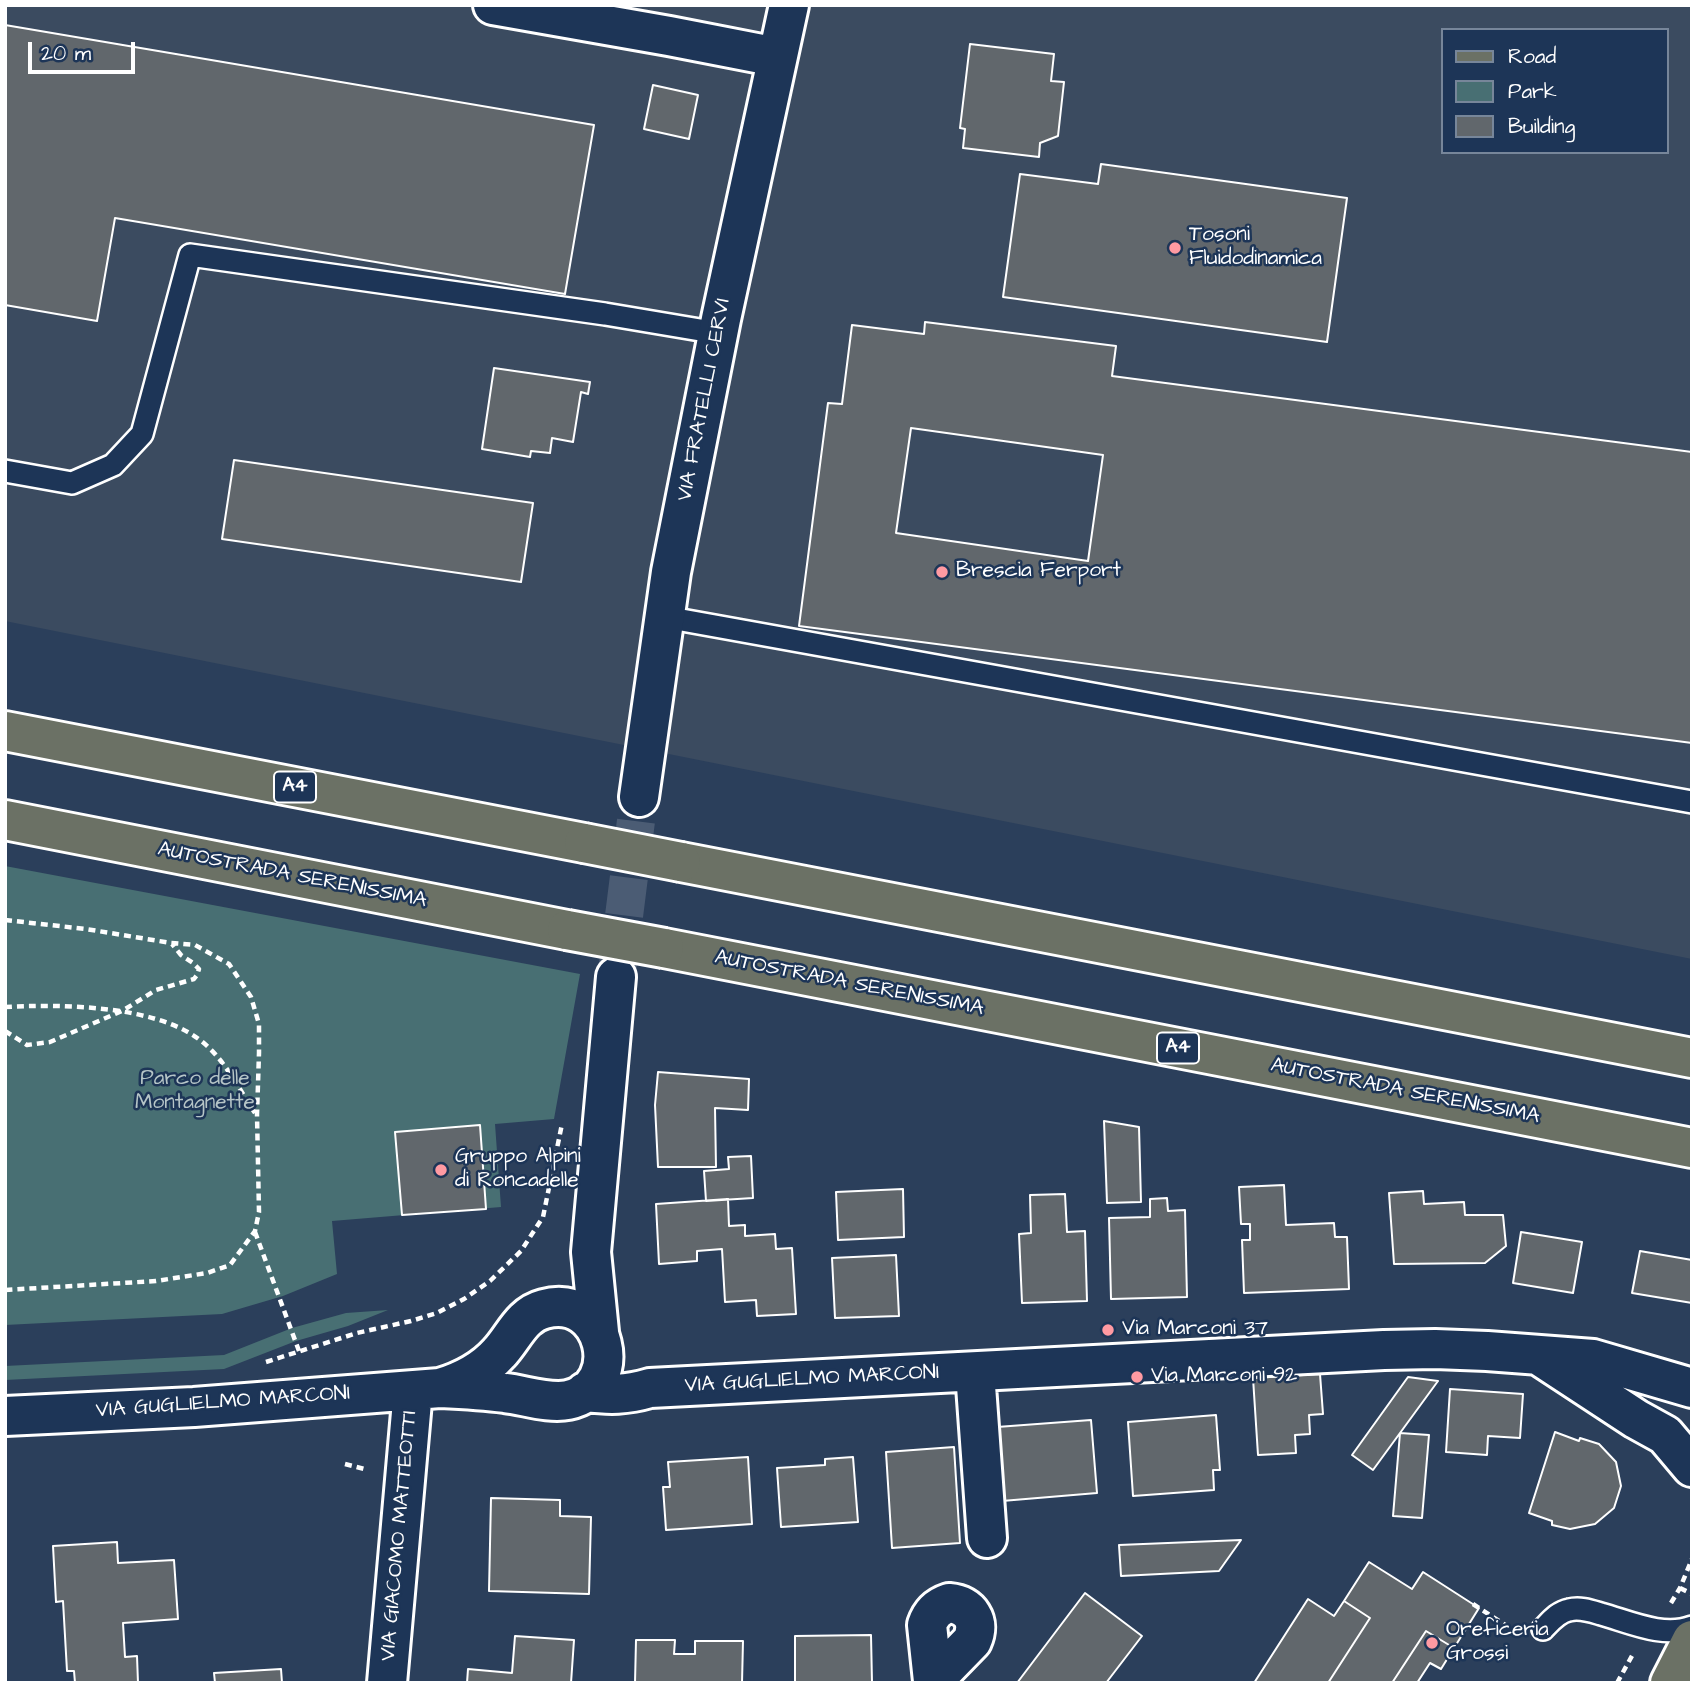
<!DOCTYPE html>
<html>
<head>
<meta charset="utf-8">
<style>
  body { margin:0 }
  #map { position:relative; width:1697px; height:1688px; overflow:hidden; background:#2b3f5b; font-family:"Architects Daughter",sans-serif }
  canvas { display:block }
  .frame { position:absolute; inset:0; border:7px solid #fff; pointer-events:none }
  .legend { position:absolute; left:1441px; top:28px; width:228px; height:126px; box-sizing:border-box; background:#1d3557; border:2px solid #77869a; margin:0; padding:9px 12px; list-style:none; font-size:21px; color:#fff }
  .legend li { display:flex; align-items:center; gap:14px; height:35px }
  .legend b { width:35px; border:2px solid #77869a }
  .scale { position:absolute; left:28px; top:42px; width:107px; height:32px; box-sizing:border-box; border:4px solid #fff; border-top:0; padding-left:9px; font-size:21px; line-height:24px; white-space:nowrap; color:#fff; -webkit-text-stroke:5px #1d3557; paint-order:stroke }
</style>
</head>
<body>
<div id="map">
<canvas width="1697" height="1688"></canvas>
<div class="frame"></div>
<ul class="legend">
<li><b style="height:9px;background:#6b7165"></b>Road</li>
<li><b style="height:19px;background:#486f73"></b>Park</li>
<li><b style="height:19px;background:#61676c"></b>Building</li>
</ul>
<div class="scale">20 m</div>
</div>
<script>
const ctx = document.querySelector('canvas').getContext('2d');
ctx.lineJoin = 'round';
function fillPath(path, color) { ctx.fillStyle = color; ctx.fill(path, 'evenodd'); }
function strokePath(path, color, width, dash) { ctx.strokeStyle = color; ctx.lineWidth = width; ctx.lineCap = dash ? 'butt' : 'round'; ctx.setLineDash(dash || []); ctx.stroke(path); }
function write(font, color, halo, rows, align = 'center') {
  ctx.font = font + ' "Architects Daughter",sans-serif'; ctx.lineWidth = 5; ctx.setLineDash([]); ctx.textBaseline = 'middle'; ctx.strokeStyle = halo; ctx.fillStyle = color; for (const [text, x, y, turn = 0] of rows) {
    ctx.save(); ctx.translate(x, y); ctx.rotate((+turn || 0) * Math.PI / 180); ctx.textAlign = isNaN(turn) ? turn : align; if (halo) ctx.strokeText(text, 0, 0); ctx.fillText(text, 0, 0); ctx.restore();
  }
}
fillPath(new Path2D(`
  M5 5H1692V959L5 621ZM1443 30H1667V152H1443Z`), '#3b4b60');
fillPath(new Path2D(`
  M5 866 580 974 554 1119 495 1124 501 1207 332 1221 337 1274 283 1296 222 1314 5 1325Z
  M388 1310 348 1326 296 1341 224 1369 5 1380V1366L224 1355 292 1328 346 1313Z`), '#486f73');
const building = new Path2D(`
  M5 25 594 125 565 294 115 218 97 321 5 305Z
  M970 44 1054 54 1051 81 1064 82 1058 136 1040 143 1039 157 963 148 965 129 960 128Z
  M653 85 698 95 689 139 644 129Z
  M1101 164 1347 198 1327 342 1003 297 1020 174 1098 184Z
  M925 322 1116 346 1112 376 1692 452V743L799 626 828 403 842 404 852 325 924 334ZM911 428 1103 455 1088 561 896 533Z
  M494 368 590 382 588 394 581 392 573 442 552 438 550 453 531 451 530 457 482 449Z
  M234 460 533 503 521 582 222 539Z
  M658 1072 749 1079 748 1110 715 1108 716 1167H658L655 1105Z
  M1104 1121 1139 1127 1141 1202 1107 1203Z
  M480 1125 486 1209 402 1215 395 1132Z
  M751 1156 753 1198 706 1201 704 1171 729 1169 728 1157Z
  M1284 1185 1286 1225 1334 1223 1335 1237H1347L1349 1289 1244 1293 1242 1240H1250V1224H1241L1239 1187Z
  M903 1189 904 1237 838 1240 836 1192Z
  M1423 1191 1424 1204 1464 1202 1465 1215H1503L1506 1246 1485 1263 1394 1264 1389 1193Z
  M1065 1194 1067 1232 1085 1231 1087 1301 1022 1303 1019 1234 1031 1233 1030 1195Z
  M1167 1198 1168 1211 1185 1210 1187 1297 1111 1299 1109 1218 1150 1217V1199Z
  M728 1199 729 1226 745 1225V1236L775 1234 776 1249 792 1248 796 1314 757 1316 756 1300 725 1302 722 1249 697 1251V1261L659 1264 656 1204Z
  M1521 1232 1582 1242 1573 1293 1513 1283Z
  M1640 1251 1692 1260V1303L1632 1293Z
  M896 1255 899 1316 835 1318 832 1258Z
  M1320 1374 1323 1414 1309 1415 1310 1434 1295 1435 1296 1453 1258 1455 1253 1378Z
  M1408 1377 1438 1381 1373 1470 1352 1455Z
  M1450 1389 1523 1394 1520 1438 1488 1436 1487 1455 1446 1452Z
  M1216 1415 1220 1470H1213L1214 1490 1133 1496 1128 1422Z
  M1091 1420 1097 1493 1002 1501 997 1427Z
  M1555 1432 1579 1441 1580 1438 1599 1444 1616 1462 1621 1486 1614 1508 1595 1524 1570 1529 1552 1525V1521L1529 1513Z
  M1400 1433 1429 1435 1422 1518 1393 1516Z
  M954 1447 960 1543 892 1548 886 1452Z
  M748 1457 752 1524 666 1530 663 1487H670L668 1462Z
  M853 1457 858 1522 781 1527 777 1468 825 1465V1459Z
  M491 1498 560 1500V1516L591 1517 589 1594 489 1591Z
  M1241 1540 1219 1571 1121 1576 1119 1545Z
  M117 1542 118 1563 174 1560 178 1619 123 1623 125 1657 137 1656 138 1683H75L74 1671H67L63 1601 56 1602 53 1546Z
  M1369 1562 1412 1589 1423 1572 1479 1608 1454 1648 1426 1631 1392 1683H1328L1370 1618 1344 1601Z
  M1085 1593 1142 1636 1106 1683H1017Z
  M1308 1599 1334 1616 1344 1601 1370 1618 1328 1683H1254Z
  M1426 1631 1454 1648 1441 1669 1430 1663 1417 1683H1392Z
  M871 1635 872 1683H795V1636Z
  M515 1636 574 1640 571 1683H467L468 1669 512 1673Z
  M636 1640H675L674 1654H695V1641H743L742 1683H635Z
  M281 1669 282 1683H215L214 1673Z`);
fillPath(building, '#61676c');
strokePath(building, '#fff', 2);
strokePath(new Path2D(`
  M617 972 639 797`), '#4b5c74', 38, [38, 19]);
const service = new Path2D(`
  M5 471 72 483 113 465 142 434 190 255 605 314 718 333
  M665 617 1692 802
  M1543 1629C1551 1621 1558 1612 1569 1610 1580 1607 1591 1611 1601 1614 1630 1622 1663 1638 1692 1627`);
const minor = new Path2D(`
  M493 5 669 36 777 57
  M639 797 671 572 721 319 789 5
  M599 1332 591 1252 616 977
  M1543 1358 1636 1419 1665 1435 1692 1467
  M975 1372 987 1538
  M585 1392C610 1395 626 1395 650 1388L1384 1350 1435 1349 1487 1351 1593 1359 1692 1388
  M5 1416 194 1407 440 1388C462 1389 483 1390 505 1393 524 1395 549 1404 568 1400 628 1387 606 1292 544 1309 521 1315 514 1337 499 1353 483 1371 463 1381 440 1388
  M949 1603C970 1605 981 1621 972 1641L933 1681 927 1625C931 1613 937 1607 949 1603Z
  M387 1683 413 1390`);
const primary = new Path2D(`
  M1670 1683 1692 1640`);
const motorway = new Path2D(`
  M5 731 584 843
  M5 820 567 930
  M681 862 1692 1058
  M664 948 1692 1148`);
strokePath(service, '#fff', 26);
strokePath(minor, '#fff', 44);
strokePath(primary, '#fff', 44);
strokePath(motorway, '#fff', 44);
strokePath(new Path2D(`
  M5 920 86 929 171 943 195 945 229 964 251 997 259 1024V1053L257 1115 259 1212 255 1231 230 1265 207 1273 156 1281 5 1290
  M5 1007C61 1004 154 1005 200 1040 224 1058 239 1089 255 1113
  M5 1031 27 1045 50 1042 122 1011 156 990 194 979 197 975 199 969 193 963 181 955 172 944
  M255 1232 299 1351
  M266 1362 357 1333 411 1321 437 1313 464 1299 490 1281 521 1251 543 1217 562 1124
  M345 1464 368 1470
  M1680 1588 1692 1594
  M1671 1603 1680 1588 1692 1559
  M1473 1604 1516 1632
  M1617 1683 1633 1654`), '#fff', 4.5, [7, 5]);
strokePath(service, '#1d3557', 21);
strokePath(minor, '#1d3557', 38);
strokePath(primary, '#6b7165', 38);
strokePath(motorway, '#6b7165', 38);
const motorwayBridge = new Path2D(`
  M584 843 681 862
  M567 930 664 948`);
strokePath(motorwayBridge, '#fff', 44, []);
strokePath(motorwayBridge, '#6b7165', 38);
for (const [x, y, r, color] of [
  [1175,248,7,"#ff9aa2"],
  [942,572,7,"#ff9aa2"],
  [441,1170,7,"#ff9aa2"],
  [1108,1330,7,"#ff9aa2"],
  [1137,1377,7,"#ff9aa2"],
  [1432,1643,7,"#ff9aa2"]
]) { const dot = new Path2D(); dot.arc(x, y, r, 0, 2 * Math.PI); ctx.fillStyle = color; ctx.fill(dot); strokePath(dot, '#1d3557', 2.5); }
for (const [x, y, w] of [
  [295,787,42],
  [1178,1048,42]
]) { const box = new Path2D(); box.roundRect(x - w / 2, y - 15.5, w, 31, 5); ctx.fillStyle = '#1d3557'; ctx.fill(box); strokePath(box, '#fff', 2); }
write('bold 19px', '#fff', null, [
  ["A4",295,787],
  ["A4",1178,1048]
]);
write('21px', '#fff', '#1d3557', [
  ["Tosoni",1189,236],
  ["Fluidodinamica",1189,260],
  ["Brescia Ferport",956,572],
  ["Gruppo Alpini",455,1158],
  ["di Roncadelle",455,1182],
  ["Via Marconi 37",1122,1330],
  ["Via Marconi 92",1151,1377],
  ["Oreficeria",1446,1631],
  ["Grossi",1446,1655]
], 'left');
write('21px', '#fff', '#1d3557', [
  ["VIA FRATELLI CERVI",705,400,-79],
  ["AUTOSTRADA SERENISSIMA",292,876,11],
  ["AUTOSTRADA SERENISSIMA",849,984,11],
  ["AUTOSTRADA SERENISSIMA",1405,1092,11],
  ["VIA GUGLIELMO MARCONI",812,1380,-3],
  ["VIA GUGLIELMO MARCONI",223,1403,-4],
  ["VIA GIACOMO MATTEOTTI",400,1536,-85]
]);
write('21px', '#b6c5c7', '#1d3557', [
  ["Parco delle",195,1080],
  ["Montagnette",195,1104]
]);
</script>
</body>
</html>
